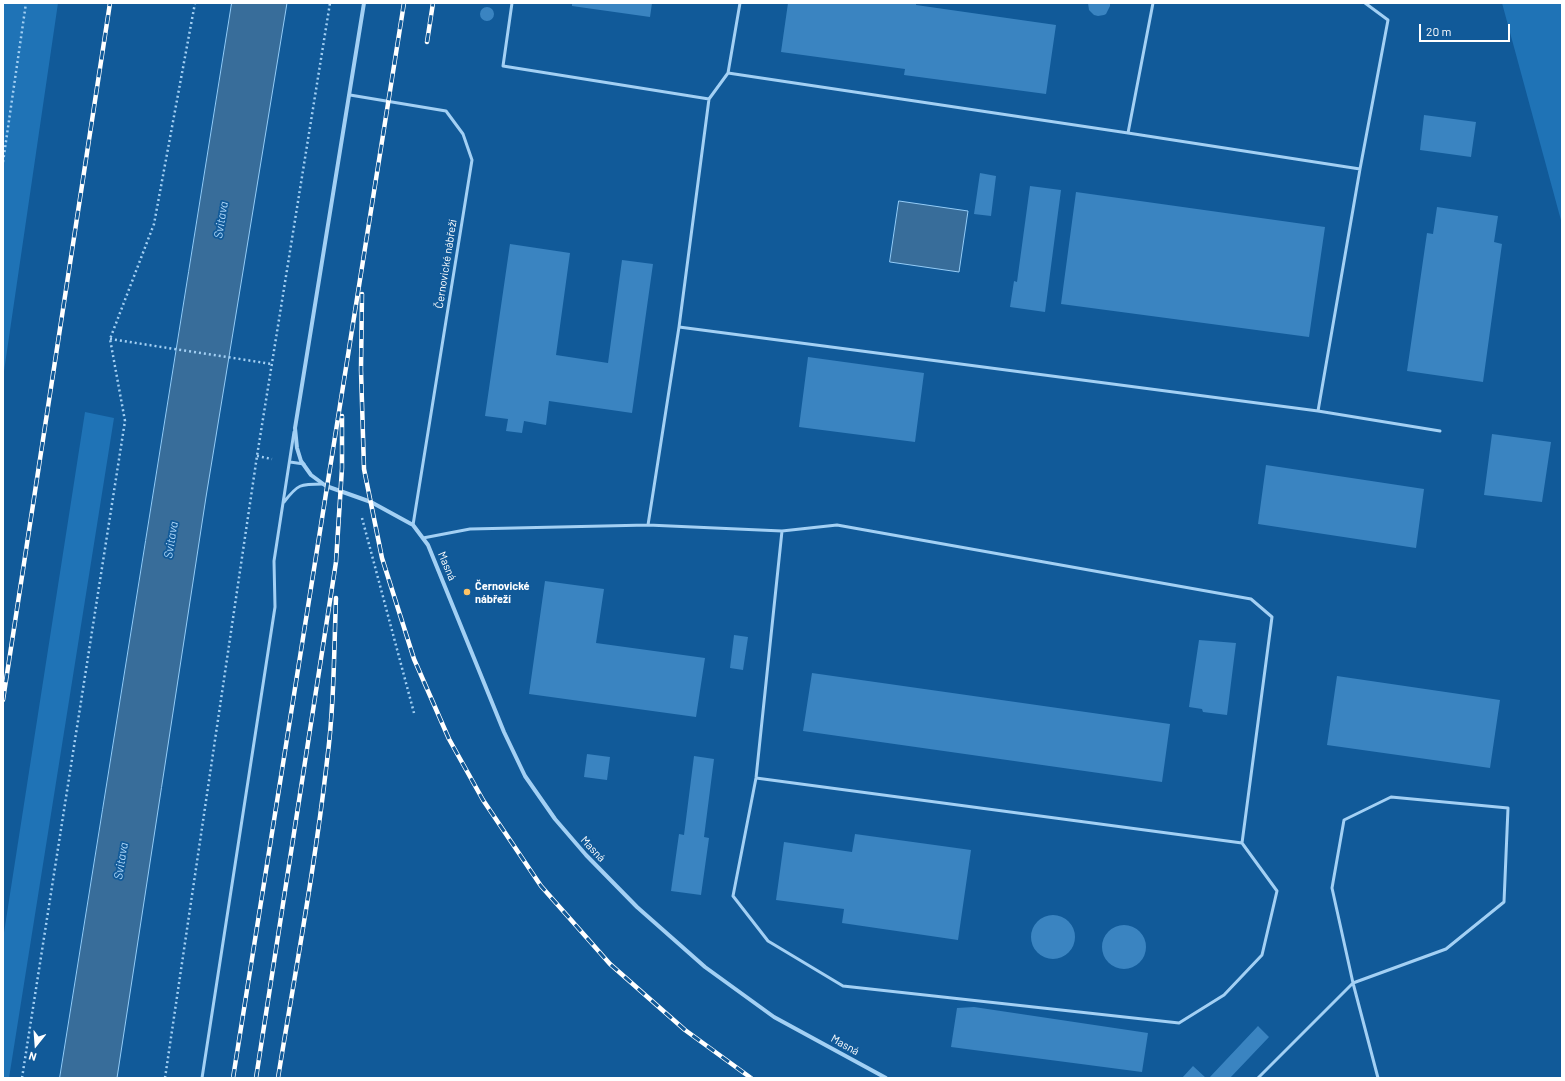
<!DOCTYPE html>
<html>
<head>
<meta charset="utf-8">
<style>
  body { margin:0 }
  #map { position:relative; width:1565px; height:1081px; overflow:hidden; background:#115a99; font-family:Barlow,sans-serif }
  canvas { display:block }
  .frame { position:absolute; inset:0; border:4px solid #fff; pointer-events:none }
  .north { position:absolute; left:16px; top:1025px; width:40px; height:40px; -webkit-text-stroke:3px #115a99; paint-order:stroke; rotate:197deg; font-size:11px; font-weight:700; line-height:16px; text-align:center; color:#fff }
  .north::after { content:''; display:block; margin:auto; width:14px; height:18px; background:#fff; clip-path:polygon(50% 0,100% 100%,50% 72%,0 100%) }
  .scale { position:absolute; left:1419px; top:24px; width:91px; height:18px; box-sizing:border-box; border:2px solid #fff; border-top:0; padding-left:5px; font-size:12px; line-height:14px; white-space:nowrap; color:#fff; -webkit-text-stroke:3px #115a99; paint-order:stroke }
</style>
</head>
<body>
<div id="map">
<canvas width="1565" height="1081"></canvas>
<div class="frame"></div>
<div class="north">N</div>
<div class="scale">20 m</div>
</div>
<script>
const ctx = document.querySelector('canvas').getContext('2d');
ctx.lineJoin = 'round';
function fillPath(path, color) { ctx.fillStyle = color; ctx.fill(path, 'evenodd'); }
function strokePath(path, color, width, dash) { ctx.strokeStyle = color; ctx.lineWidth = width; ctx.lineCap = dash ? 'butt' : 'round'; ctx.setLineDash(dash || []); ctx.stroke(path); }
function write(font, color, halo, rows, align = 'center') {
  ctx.font = font + ' Barlow,sans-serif'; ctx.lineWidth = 3.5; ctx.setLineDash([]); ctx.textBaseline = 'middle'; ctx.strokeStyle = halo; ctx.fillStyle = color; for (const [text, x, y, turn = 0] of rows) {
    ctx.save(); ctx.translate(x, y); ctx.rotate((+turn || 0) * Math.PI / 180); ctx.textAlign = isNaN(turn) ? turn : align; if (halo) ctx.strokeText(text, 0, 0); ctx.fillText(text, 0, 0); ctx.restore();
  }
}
fillPath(new Path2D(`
  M3 3H58L3 378Z
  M1502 3H1562V224Z
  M85 412 114 418 9 1078H3V939Z`), '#1f73b6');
const water = new Path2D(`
  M232 3H287L206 497 117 1078H60Z
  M899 201 968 211 959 272 890 262Z`);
fillPath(water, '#386d9a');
strokePath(water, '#94ccf7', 1);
fillPath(new Path2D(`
  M572 3H652L650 17 572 6Z
  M788 3H916V5L1056 25 1046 94 904 75 905 69 781 52Z
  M1088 3H1110V6L1106 14 1104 15 1098 16 1094 15 1089 10Z
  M480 14a7 7 0 1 1 14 0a7 7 0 1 1-14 0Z
  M1424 115 1476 122 1471 157 1420 150Z
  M980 173 996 176 991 216 974 214Z
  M1030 186 1061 190 1045 312 1010 307 1014 281 1017 282Z
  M1076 192 1325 227 1309 337 1061 304Z
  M1437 207 1498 216 1494 242 1502 244 1483 382 1407 371 1427 233 1433 234Z
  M510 244 570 253 556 355 608 363 622 260 653 264 632 413 549 401 546 425 524 421 522 433 506 431 508 419 485 416Z
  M808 357 924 373 915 442 799 427Z
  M1492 434 1551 442 1542 502 1484 495Z
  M1266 465 1424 489 1416 548 1258 524Z
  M545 581 604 589 596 643 705 658 696 717 529 694Z
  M734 635 748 637 743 670 730 668Z
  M1199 640 1236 643 1227 715 1203 712 1202 709 1189 707Z
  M812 673 1170 724 1162 782 803 731Z
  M1337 676 1500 700 1490 768 1327 745Z
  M587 754 610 757 607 780 584 777Z
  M694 756 714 759 704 837 709 838 701 895 671 891 679 834 684 835Z
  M855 834 971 850 958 940 842 923 844 909 776 900 784 842 852 852Z
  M1031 937a22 22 0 1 1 44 0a22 22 0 1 1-44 0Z
  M1102 947a22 22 0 1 1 44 0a22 22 0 1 1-44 0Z
  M974 1007 1148 1033 1142 1072 951 1047 957 1008Z
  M1258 1026 1269 1037 1230 1078H1209Z
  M1193 1066 1206 1078H1182Z`), '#3a84c1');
strokePath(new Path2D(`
  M3 162 26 3
  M110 339 272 364
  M257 456 272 459
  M362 518 414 713
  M22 1078 125 421 110 339 154 224 195 3
  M165 1078 257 456 330 3`), '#a3d0f4', 2.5, [2, 3]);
strokePath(new Path2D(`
  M512 3 503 66 709 99
  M728 73 1128 133 1360 169
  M350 95 446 111 463 134 472 160 413 525
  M1128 133 1153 3
  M679 327 1318 411 1440 431
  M1318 411 1360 169 1388 20 1365 3
  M290 462 304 464
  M284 502C298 484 300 484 323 484
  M648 525 782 531 837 525 1251 599 1272 617 1242 843 1277 891 1262 955 1224 995 1179 1023 843 986 768 941 733 896 756 778 782 531
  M423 538 470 529 648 525 679 327 709 99 728 73 740 3
  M756 778 1242 843
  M1391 797 1508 808 1504 902 1446 949 1353 983 1332 888 1344 820Z
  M202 1078 275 607 274 561 294 432
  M1258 1078 1353 983 1378 1078`), '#a3d0f4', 3);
strokePath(new Path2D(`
  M364 3 295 428 297 448 301 461 311 475 326 486 371 502 413 525 428 545 504 732 525 776 555 819 586 855 637 907 705 967 774 1017 886 1078`), '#a3d0f4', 4);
const rail = new Path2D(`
  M427 42 433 3
  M362 294 361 370 364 469 382 558 414 659 449 739 483 800 541 886 610 964 685 1030 751 1078
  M3 700 110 3
  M233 1078 404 3
  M256 1078 336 562 342 468V416
  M278 1078C295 973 315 867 327 761 334 707 334 652 336 598`);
strokePath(rail, '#fff', 4.5);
strokePath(rail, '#115a99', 3, [9]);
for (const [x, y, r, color] of [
  [467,592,4,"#ffc365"]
]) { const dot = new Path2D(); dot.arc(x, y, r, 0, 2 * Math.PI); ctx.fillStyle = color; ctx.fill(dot); strokePath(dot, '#115a99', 1.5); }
write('11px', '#fff', '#115a99', [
  ["Černovické nábřeží",446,264,-81],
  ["Masná",447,566,67],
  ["Masná",593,849,47],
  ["Masná",845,1045,29]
]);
write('bold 11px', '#fff', '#115a99', [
  ["Černovické",475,586],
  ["nábřeží",475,599]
], 'left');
write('italic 12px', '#afd9fb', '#115a99', [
  ["Svitava",221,220,-81],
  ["Svitava",171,540,-81],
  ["Svitava",121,861,-81]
]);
</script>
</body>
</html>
